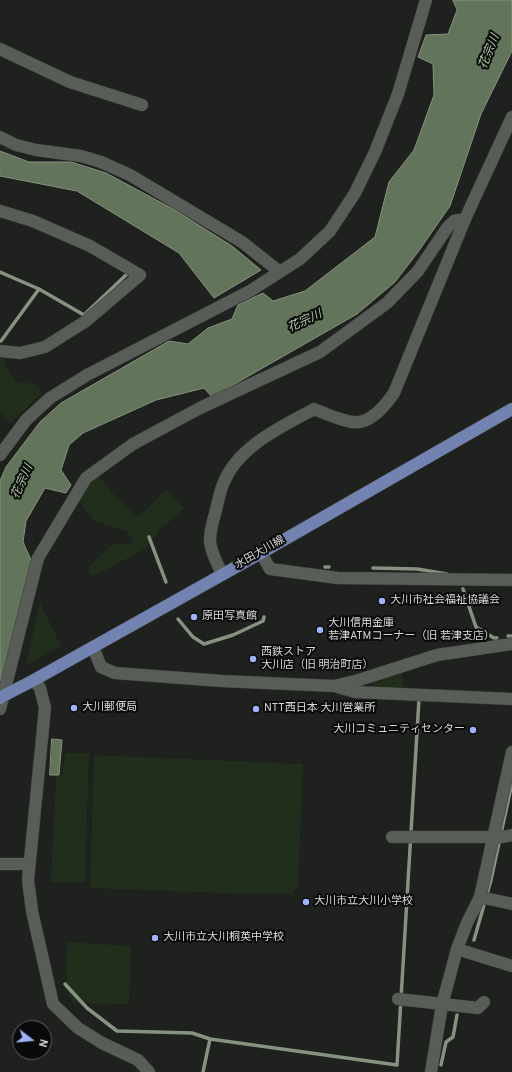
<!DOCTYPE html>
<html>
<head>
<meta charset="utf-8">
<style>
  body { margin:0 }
  #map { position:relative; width:512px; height:1072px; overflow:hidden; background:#1e211d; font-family:Overpass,sans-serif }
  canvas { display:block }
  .north { position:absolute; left:12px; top:1020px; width:40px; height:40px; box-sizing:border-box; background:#090a09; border:1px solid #5c5d5c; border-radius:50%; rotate:106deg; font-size:11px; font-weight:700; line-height:16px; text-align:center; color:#d8dad8 }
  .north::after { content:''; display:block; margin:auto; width:14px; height:18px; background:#9db4fd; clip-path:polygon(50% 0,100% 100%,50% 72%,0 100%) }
</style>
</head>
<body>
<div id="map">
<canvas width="512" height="1072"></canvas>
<div class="north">N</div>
</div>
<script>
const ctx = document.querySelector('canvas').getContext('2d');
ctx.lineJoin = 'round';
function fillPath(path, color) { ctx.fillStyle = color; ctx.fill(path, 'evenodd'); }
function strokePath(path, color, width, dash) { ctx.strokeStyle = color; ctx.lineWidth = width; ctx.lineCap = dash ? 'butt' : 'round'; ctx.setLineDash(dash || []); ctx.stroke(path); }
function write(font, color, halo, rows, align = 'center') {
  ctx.font = font + ' Overpass,"Noto Sans JP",sans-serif'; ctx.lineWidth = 4; ctx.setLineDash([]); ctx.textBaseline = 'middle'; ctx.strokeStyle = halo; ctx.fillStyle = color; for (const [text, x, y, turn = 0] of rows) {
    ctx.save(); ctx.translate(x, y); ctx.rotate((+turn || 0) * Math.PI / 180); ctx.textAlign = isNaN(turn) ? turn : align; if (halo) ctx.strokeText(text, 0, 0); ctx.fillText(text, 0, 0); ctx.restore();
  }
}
fillPath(new Path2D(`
  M0 353 8 354 4 364 17 382 34 384 43 392 10 423 0 411Z
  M98 475 115 496 138 517 166 490 184 508 169 522 159 529 155 538 146 548 106 570 90 576 89 567 113 544 135 543 126 531 94 521 79 501 90 483Z
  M40 603 61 646 26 665Z
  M402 673 404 689 373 688 371 683Z
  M65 753H89L85 882H51L56 777 62 775Z
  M94 755 303 764 298 889H293V894L223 893 90 888Z
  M67 942 131 946 129 1004 73 1003 66 989Z`), '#222e1c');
const water = new Path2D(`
  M453 0H512V51L481 114 450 206 418 252 395 282 357 314 212 397 204 388 156 400 83 433 69 445 61 470 71 485 66 493 45 488 26 521 23 542 32 562 0 682V481L6 467 40 422 61 403 169 341 188 344 208 328 232 319 238 305 263 293 273 301 305 291 375 237 389 182 414 150 434 95 433 64 418 57 426 35 448 34 457 10Z
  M0 151 29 162H71L106 173 175 210 232 246 261 270 214 298 179 253 77 191 0 176Z
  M52 739 62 740 59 775H50Z`);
fillPath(water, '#62745a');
strokePath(water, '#859380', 1);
strokePath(new Path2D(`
  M0 272 39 289 84 315 127 274
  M1 341 39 289
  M149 537 166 582
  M325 567H329
  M373 568 417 569 447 574
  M463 589 476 627 494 638H497
  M178 619 193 637 204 644 233 635 263 621 264 617
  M508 636H511
  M474 940 491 880 512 783
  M65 984 87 1008 117 1031 192 1033 210 1039 397 1065 419 699
  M441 1065 446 1042 453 1037 457 1015
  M203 1072 210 1039`), '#859380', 3.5);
const minor = new Path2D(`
  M0 49 70 82 142 105
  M0 137 16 145 36 150 81 156 101 162 130 175 242 242 280 272
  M0 211 33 221 90 246 140 275 86 321 45 347 20 353 0 351
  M0 455 26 420 50 398 87 375 250 291 300 259 330 231 355 193 375 152 398 94 426 0
  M261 553 270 569 338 578 512 580
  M223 574C218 567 210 549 210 540 210 530 213 520 216 510 218 501 220 492 223 484 238 446 280 428 314 409 326 414 340 420 352 422 370 425 385 406 394 393L465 219 512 117
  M93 647 101 667 115 673 222 681 334 686 355 692 512 699
  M34 680 40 688 45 708 28 880 32 911 53 1004 78 1028 102 1043 138 1060 149 1072
  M334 686 359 680 437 655 512 644
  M0 709 38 558 86 478 133 444 200 408 320 352 387 303 418 271 447 228 454 221 465 219
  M392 837H503L512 835
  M0 864H29
  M480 897 512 904
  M457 949 512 966
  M398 999 478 1008 484 1002
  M431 1072 442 1005 457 949 467 923 480 897 512 752`);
const major = new Path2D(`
  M5 695 34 680 261 553 512 409`);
strokePath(minor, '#3a3d39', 13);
strokePath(major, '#3a3d39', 13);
strokePath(minor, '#595d58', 12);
strokePath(major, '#7383b1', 12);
const majorBridge = new Path2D(`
  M0 698 5 695`);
strokePath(majorBridge, '#3a3d39', 13, []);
strokePath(majorBridge, '#7383b1', 12);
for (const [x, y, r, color] of [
  [382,601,4,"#9db4fd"],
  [194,617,4,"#9db4fd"],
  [320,630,4,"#9db4fd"],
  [253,659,4,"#9db4fd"],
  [74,708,4,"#9db4fd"],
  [256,709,4,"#9db4fd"],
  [473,730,4,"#9db4fd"],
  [306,902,4,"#9db4fd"],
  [155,938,4,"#9db4fd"]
]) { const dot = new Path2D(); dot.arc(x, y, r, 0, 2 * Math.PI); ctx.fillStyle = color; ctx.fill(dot); strokePath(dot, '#090a09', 1.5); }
write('11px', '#d8dad8', '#090a09', [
  ["水田大川線",260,553,-30]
]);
write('11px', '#d8dad8', '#090a09', [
  ["大川市社会福祉協議会",390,601],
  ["原田写真館",202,617],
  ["大川信用金庫",328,624],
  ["若津ATMコーナー（旧 若津支店）",328,637],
  ["西鉄ストア",261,653],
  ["大川店（旧 明治町店）",261,666],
  ["大川郵便局",82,708],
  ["NTT西日本 大川営業所",264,709],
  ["大川コミュニティセンター",465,730,"right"],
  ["大川市立大川小学校",314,902],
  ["大川市立大川桐英中学校",163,938]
], 'left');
write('italic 12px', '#accd9d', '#090a09', [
  ["花宗川",490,52,-68],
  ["花宗川",305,322,-25],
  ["花宗川",23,482,-66]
]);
</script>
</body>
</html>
